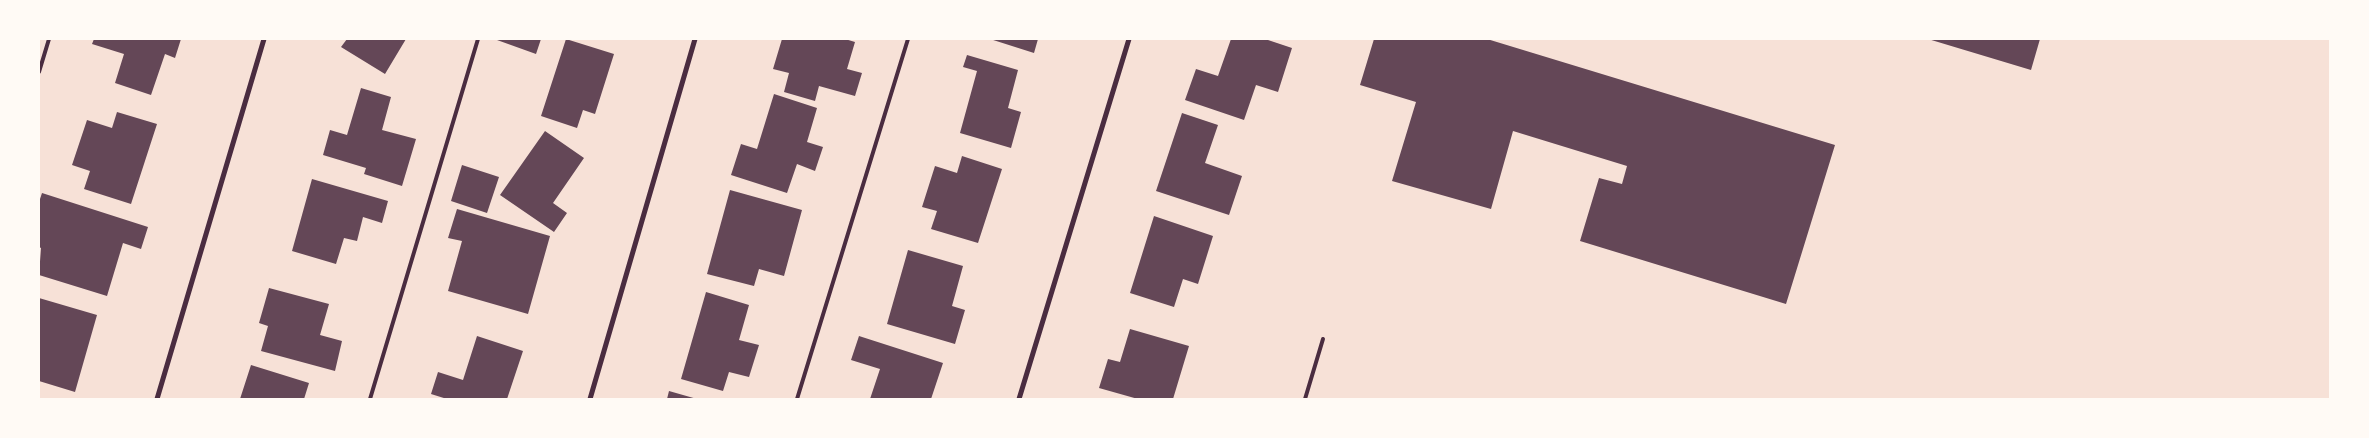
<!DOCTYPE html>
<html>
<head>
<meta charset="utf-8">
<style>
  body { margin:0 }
  #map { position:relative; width:2369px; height:438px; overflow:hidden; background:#f7e1d7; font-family:"DejaVu Sans",sans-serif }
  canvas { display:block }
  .frame { position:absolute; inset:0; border:40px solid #fffaf5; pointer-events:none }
</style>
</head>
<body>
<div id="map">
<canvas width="2369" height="438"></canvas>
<div class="frame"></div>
</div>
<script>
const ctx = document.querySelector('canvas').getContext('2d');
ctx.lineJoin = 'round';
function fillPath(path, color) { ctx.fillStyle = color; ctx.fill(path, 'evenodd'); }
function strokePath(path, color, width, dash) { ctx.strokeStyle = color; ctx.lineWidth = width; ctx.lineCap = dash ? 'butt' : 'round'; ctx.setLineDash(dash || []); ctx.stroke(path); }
fillPath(new Path2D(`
  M94 39H181L175 58 165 54 151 95 115 83 124 54 92 44Z
  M347 39H406L385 74 341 47Z
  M498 39H541L536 54 497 40Z
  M566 39 614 54 595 114 583 110 577 128 541 116Z
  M782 39H845L855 42 847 69 862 73 855 96 819 86 815 101 784 92 789 73 773 69Z
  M990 39H1038L1034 53Z
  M1231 39H1265L1292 48 1278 92 1256 85 1244 120 1185 100 1196 69 1218 76Z
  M1374 39H1487L1835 145 1786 304 1580 241 1599 178 1622 184 1627 166 1513 131 1491 209 1392 181 1416 102 1360 85Z
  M1928 39H2040L2031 70Z
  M967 55 1018 70 1008 108 1021 112 1011 148 960 133 977 71 963 67Z
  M361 88 391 97 382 130 416 139 402 186 364 174 366 168 323 155 330 130 347 135Z
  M774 94 817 108 807 142 823 147 815 171 797 164 787 193 731 175 741 144 757 149Z
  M117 112 157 124 131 204 84 189 90 171 72 165 87 120 112 128Z
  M1182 113 1218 125 1205 163 1242 176 1229 215 1156 191Z
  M545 131 584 158 553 203 567 213 554 232 500 195Z
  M962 156 1002 169 978 243 931 229 937 211 922 207 935 166 957 173Z
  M462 165 499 177 487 213 451 201Z
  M312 179 388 201 382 223 363 217 357 241 344 238 336 264 292 251Z
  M730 190 802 210 784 276 759 269 754 286 707 274Z
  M42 193 148 227 141 249 123 243 107 296 39 275 41 248 39 247V202Z
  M457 209 550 236 528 314 448 291 462 241 448 238Z
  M1154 216 1213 236 1198 284 1183 279 1174 307 1130 293Z
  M908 250 963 266 952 306 965 310 955 344 887 324Z
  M269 288 329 304 320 335 342 341 335 371 261 351 268 326 259 323Z
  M706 292 749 305 739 340 759 345 749 377 729 372 723 391 681 379Z
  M39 298 97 315 75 392 39 381Z
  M1130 329 1189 346 1173 399H1138L1099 388 1108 359 1120 362Z
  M477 336 523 351 507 399H447L431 394 438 372 463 380Z
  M859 336 943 363 931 399H870L880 369 851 360Z
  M251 365 309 383 304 399H240Z
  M669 391 697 399H667Z`), '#644757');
strokePath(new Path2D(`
  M39 72 49 39
  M370 399 478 39
  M797 399 908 39
  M1305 399 1323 339`), '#4a2c40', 4);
strokePath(new Path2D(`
  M157 399 264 39
  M590 399 695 39
  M1019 399 1129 39`), '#4a2c40', 5);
</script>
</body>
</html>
